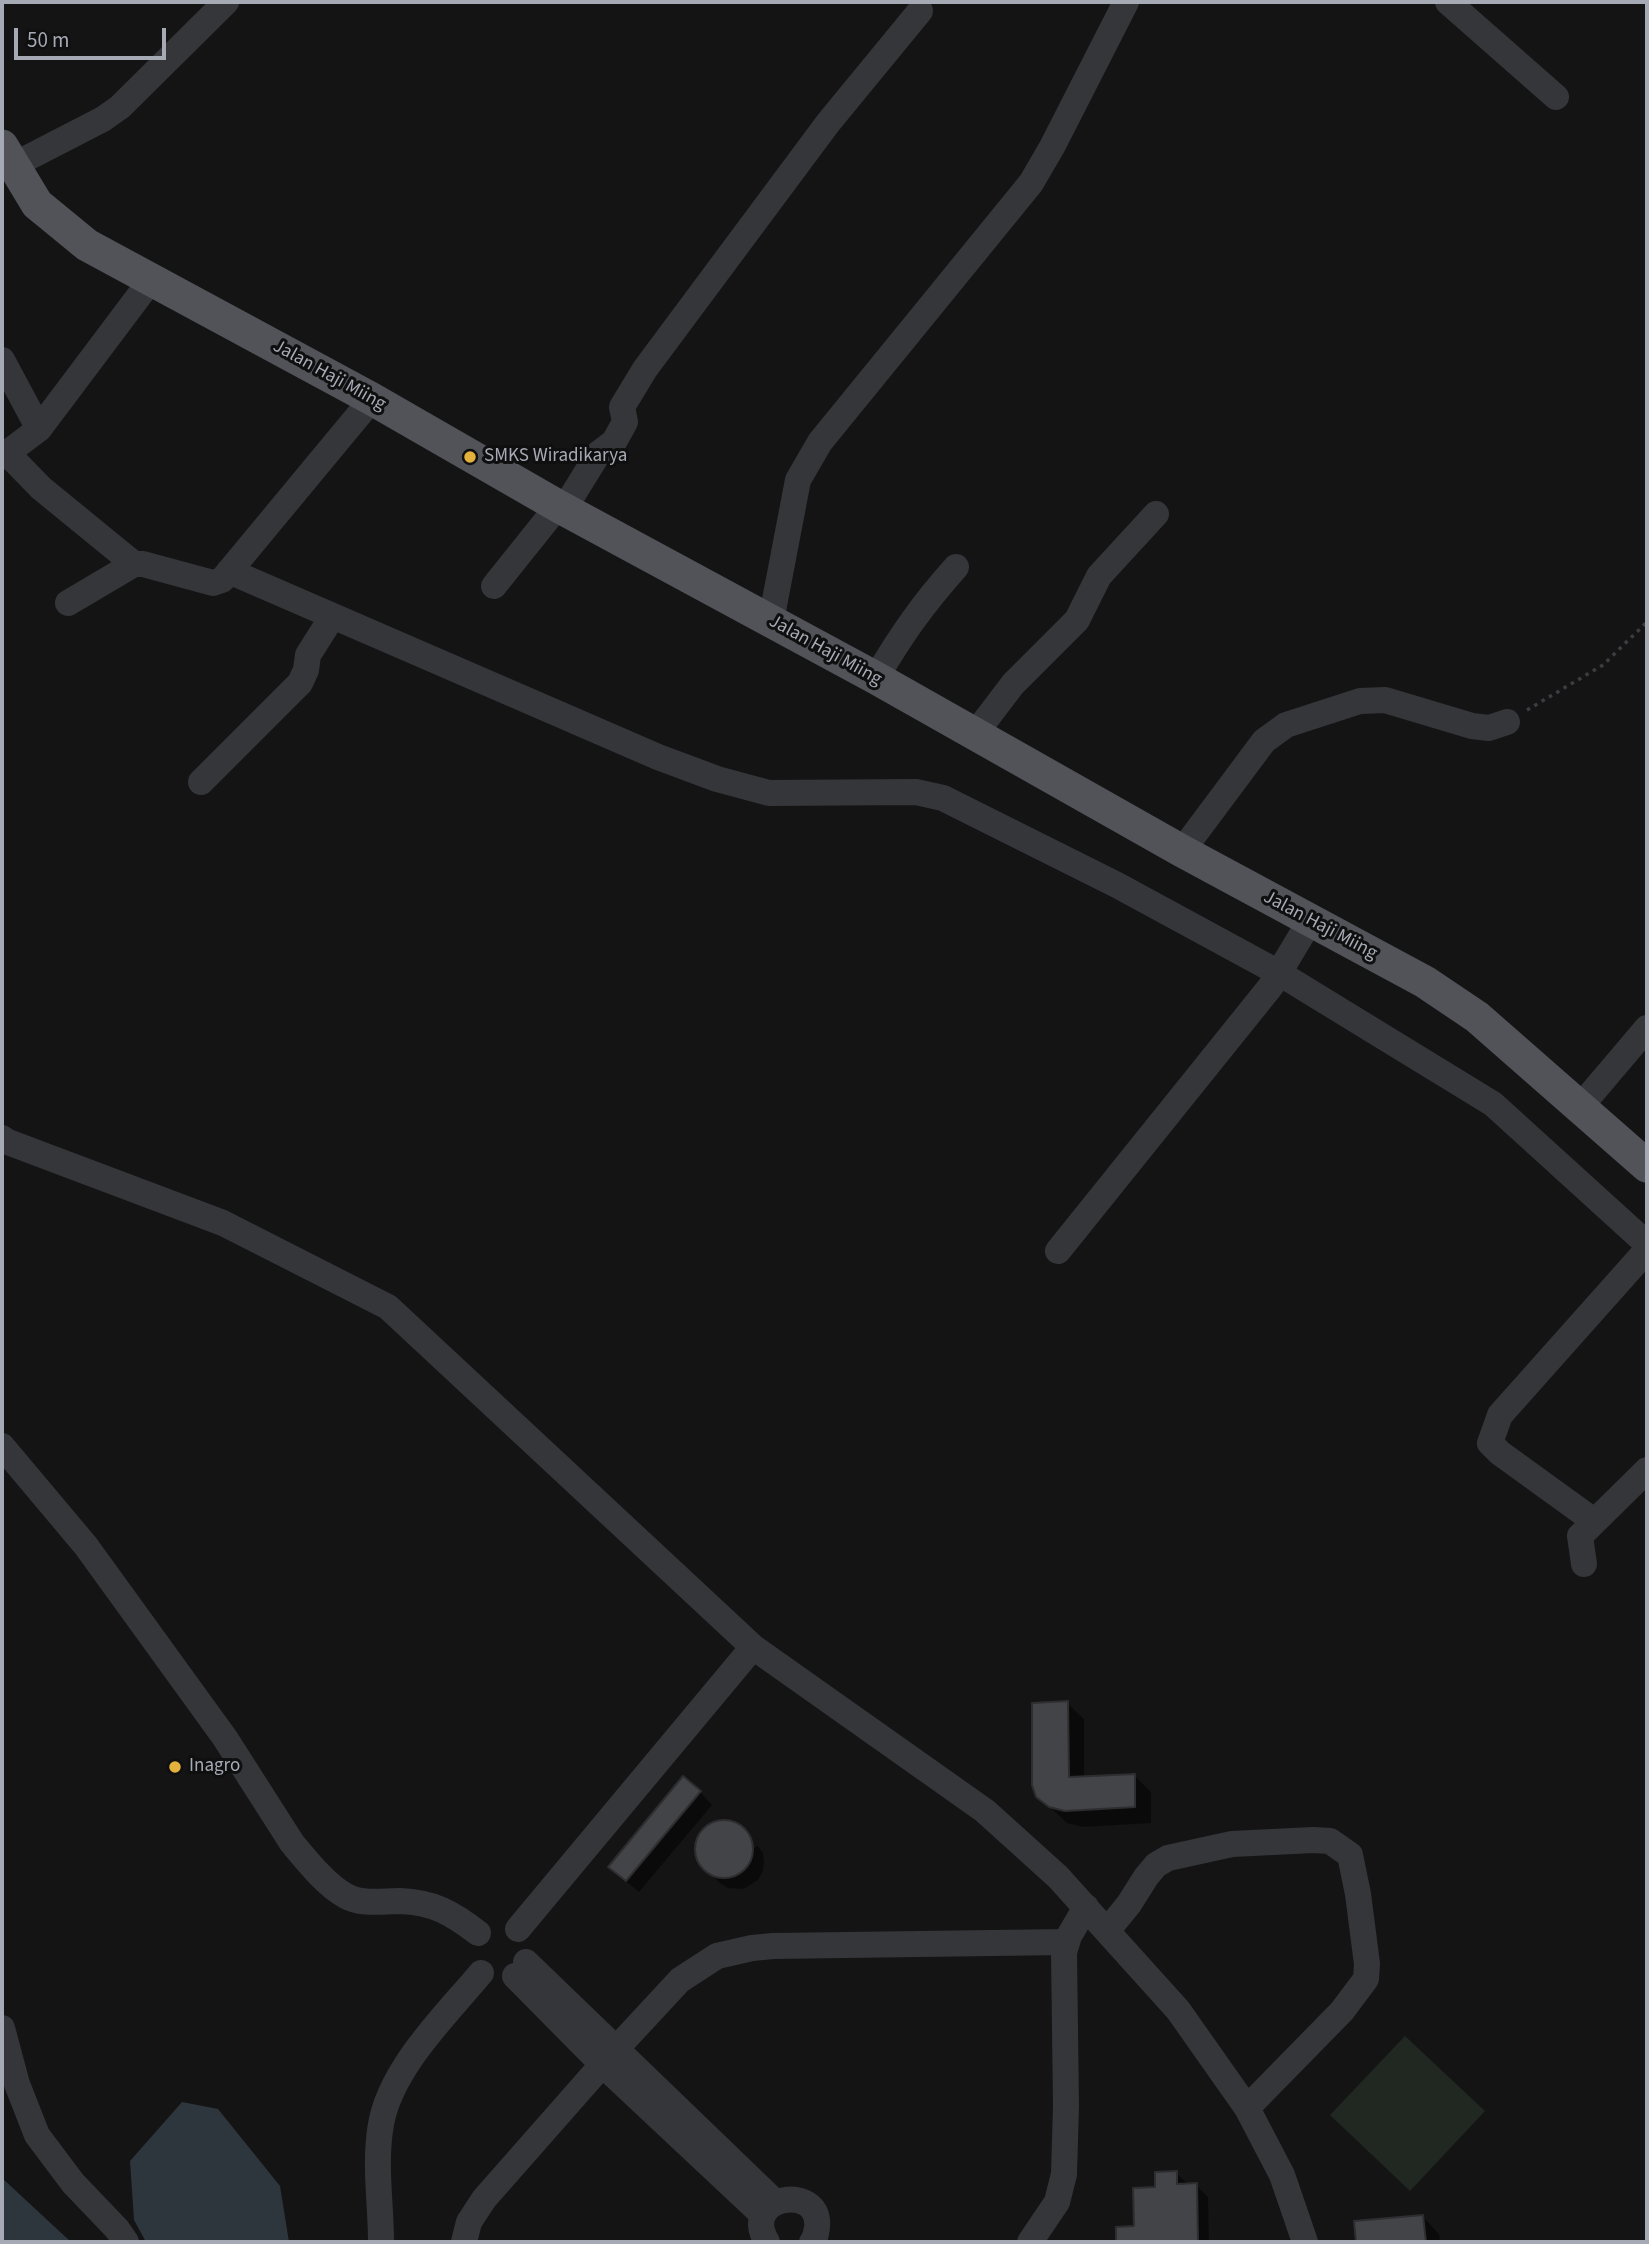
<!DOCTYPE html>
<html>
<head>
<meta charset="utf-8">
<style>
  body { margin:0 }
  #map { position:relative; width:1649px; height:2244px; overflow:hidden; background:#141415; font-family:"Source Sans 3",sans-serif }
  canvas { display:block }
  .frame { position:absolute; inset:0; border:4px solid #a6aab5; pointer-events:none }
  .scale { position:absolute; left:14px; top:28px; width:152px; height:32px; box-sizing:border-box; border:4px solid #a6aab5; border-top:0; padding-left:9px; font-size:21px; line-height:24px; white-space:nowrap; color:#a6aab5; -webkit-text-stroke:5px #0f0f10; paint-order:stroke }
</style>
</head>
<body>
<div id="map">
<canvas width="1649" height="2244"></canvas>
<div class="frame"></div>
<div class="scale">50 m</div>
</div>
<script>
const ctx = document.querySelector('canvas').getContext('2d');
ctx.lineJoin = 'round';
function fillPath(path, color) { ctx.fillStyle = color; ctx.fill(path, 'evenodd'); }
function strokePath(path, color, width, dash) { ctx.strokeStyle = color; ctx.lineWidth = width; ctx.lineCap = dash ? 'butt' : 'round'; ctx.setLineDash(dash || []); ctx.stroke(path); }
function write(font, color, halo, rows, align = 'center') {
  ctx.font = font + ' "Source Sans 3",sans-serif'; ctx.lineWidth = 6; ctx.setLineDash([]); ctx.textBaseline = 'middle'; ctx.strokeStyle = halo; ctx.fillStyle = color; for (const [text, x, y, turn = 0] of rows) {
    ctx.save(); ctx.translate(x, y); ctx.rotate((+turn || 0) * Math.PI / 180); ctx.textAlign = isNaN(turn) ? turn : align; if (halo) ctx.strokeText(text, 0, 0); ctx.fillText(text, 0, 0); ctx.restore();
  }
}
fillPath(new Path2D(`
  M1405 2036 1485 2111 1410 2191 1330 2115Z`), '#202821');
fillPath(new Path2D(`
  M182 2102 218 2109 280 2186 289 2242H146L134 2220 130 2161Z
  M2 2178 71 2242H2Z`), '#2e363d');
fillPath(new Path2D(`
  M1067 1703 1084 1719V1778L1135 1776 1151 1792V1823L1083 1827 1067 1823 1038 1796Z
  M700 1792 712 1805 639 1892 623 1879Z
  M720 1822 737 1825 748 1835 754 1848 757 1846 754 1841 763 1853 764 1862 763 1871 758 1880 744 1889 728 1888 721 1884 708 1871 698 1857 699 1840 703 1832Z
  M1176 2173 1189 2185H1196L1208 2197 1209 2242H1118V2228H1135L1157 2189Z
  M1423 2217 1439 2234 1440 2242H1358L1356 2223Z`), '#0007');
const building = new Path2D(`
  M1068 1701 1069 1777 1135 1774V1807L1065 1811 1049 1807 1036 1797 1032 1785V1703Z
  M683 1776 701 1791 626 1881 608 1867Z
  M695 1849a29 29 0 1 1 58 0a29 29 0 1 1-58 0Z
  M1177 2171V2184L1197 2183 1198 2242H1116V2227L1134 2226 1133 2188 1155 2187V2172Z
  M1423 2215 1426 2242H1356L1354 2221Z`);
fillPath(building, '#434448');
strokePath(building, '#2e2e31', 2);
strokePath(new Path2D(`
  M1527 710 1603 665 1647 622`), '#3b3d41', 3.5, [3.5, 5]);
strokePath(new Path2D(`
  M1448 2 1556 97
  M12 166 103 119 120 107 226 2
  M2 360 39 429
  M7 453 41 488 134 564
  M2 457 39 429 151 280
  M564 509 598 454 614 442 625 422 622 407 645 369 828 123 920 11
  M229 571 658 757 717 779 769 793 916 792 943 798 1117 885 1279 973 1493 1104 1647 1244
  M494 586 558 506
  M68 603 134 564H143L213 583 222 580 372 399
  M771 621 798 480 820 442 1031 183 1052 147 1126 2
  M876 678C901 635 923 604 956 567
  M975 734 1013 684 1077 620 1099 576 1156 514
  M201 782 300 683 306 670 308 655 332 617
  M1182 851 1264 741 1286 725 1360 701 1385 700 1472 726 1489 728 1507 722
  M1580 1107 1647 1028
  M2 1138 8 1142 223 1223 388 1307 753 1647 985 1811 1058 1877 1178 2010 1247 2108 1282 2175 1305 2242
  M1058 1251 1271 986 1310 921
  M2 1446 86 1546 225 1738 292 1843C307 1861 326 1885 346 1896 362 1905 382 1901 400 1901 433 1902 452 1913 478 1933
  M1594 1521 1500 1453 1490 1443 1500 1415 1647 1250
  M1584 1564 1580 1536 1647 1470
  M518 1929 753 1647
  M1107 1931 1129 1904 1146 1877 1156 1865 1168 1858 1232 1844 1313 1840 1330 1841 1350 1855 1358 1894 1367 1964 1366 1979 1342 2011 1247 2108
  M526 1962 775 2202
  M515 1976 603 2065 763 2215
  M2 2028 17 2084 37 2135 73 2183 117 2229 126 2242
  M381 2242C381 2203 374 2164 381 2124 391 2068 445 2016 481 1973
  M464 2242 469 2222 484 2199 616 2049 680 1980 717 1956 752 1948 773 1946 1066 1942
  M767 2242C739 2196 821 2182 817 2227 816 2234 816 2237 812 2242
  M1030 2242 1057 2202 1064 2174 1066 2106 1064 1952 1069 1936 1086 1907`), '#35363a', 26);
strokePath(new Path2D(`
  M2 146 37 204 87 245 372 399 558 506 876 678 1182 851 1425 982 1477 1017 1647 1166`), '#515359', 33);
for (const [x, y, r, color] of [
  [470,457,7,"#e4b13d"],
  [175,1767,7,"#e4b13d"]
]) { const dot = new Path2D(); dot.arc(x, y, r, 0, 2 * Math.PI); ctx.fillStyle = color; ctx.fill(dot); strokePath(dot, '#0f0f10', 2.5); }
write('19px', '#a6aab5', '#0f0f10', [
  ["Jalan Haji Miing",329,376,29],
  ["Jalan Haji Miing",825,651,29],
  ["Jalan Haji Miing",1320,926,28]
]);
write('19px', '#a6aab5', '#0f0f10', [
  ["SMKS Wiradikarya",484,457],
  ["Inagro",189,1767]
], 'left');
</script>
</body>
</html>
